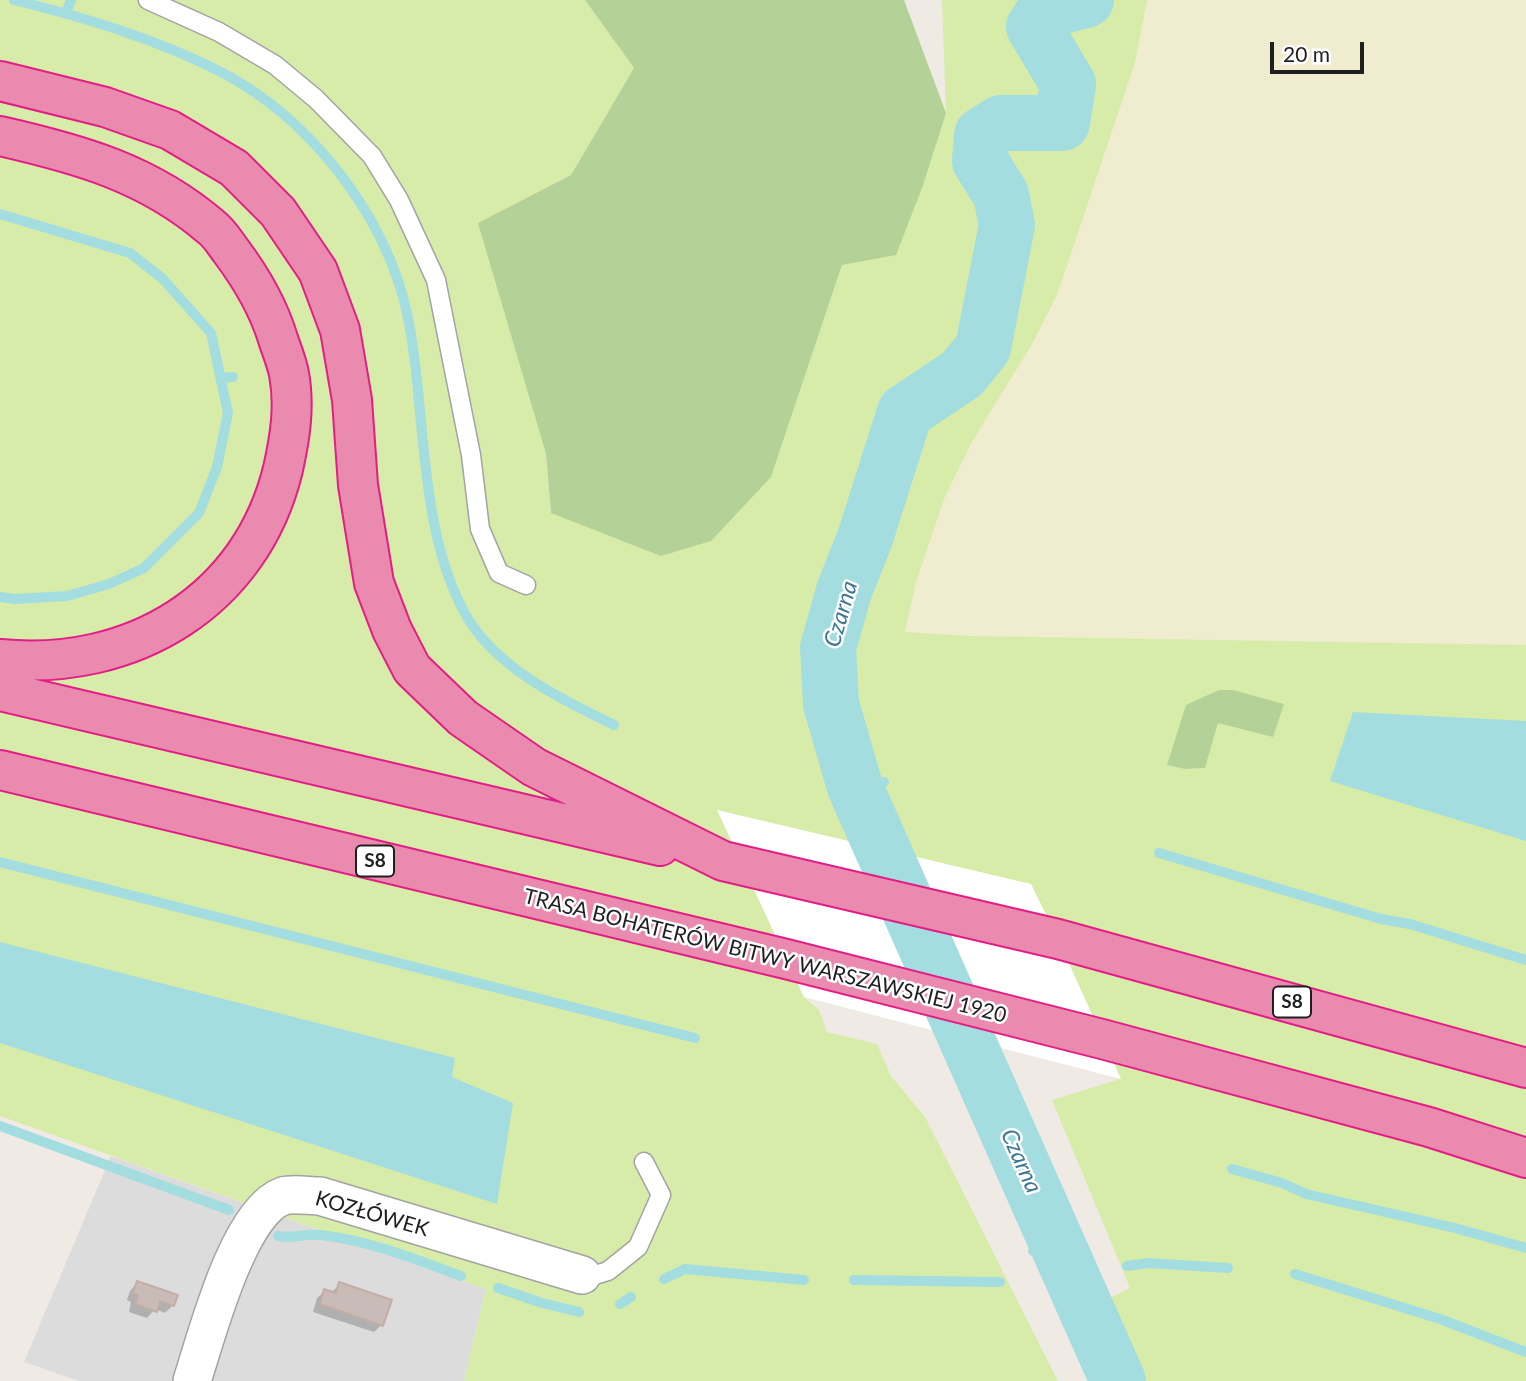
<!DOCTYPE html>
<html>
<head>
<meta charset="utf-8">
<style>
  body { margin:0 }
  #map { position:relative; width:1526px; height:1381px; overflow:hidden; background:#f0eae5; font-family:Lato,sans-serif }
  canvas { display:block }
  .scale { position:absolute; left:1270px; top:42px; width:94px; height:32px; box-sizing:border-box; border:4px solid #1f1f1f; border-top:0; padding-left:9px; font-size:21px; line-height:24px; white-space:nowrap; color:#1f1f1f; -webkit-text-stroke:5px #fff; paint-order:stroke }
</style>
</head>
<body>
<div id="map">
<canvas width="1526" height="1381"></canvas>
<div class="scale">20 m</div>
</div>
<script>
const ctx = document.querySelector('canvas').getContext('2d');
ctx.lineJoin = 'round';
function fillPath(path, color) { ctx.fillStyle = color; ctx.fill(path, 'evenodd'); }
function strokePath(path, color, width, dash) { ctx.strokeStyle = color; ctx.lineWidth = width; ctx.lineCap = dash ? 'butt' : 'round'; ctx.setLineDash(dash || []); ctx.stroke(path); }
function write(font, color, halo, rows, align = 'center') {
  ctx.font = font + ' Lato,sans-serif'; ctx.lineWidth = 5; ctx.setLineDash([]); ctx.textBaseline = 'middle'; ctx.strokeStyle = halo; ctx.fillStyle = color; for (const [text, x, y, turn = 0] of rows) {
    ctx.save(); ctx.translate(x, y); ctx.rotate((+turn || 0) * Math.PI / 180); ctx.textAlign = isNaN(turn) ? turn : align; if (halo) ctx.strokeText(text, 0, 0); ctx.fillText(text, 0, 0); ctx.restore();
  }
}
fillPath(new Path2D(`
  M111 1156 486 1289 464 1381H79L24 1362Z`), '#dddcdc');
fillPath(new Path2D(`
  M1147 0H1526V645L972 636 905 632 916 582 944 499 972 442 1031 346 1107 149 1135 63Z`), '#f0eccf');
fillPath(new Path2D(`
  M0 0H585L634 68 571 175 479 223 546 454 551 513 771 477 842 265 946 113 942 0H1147L1135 63 1057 295 1031 346 972 442 944 499 916 582 905 632 972 636 1526 645V1381H1142L1106 1300 1130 1288 1052 1100 1120 1079 1058 939 718 810 804 997 819 1010 827 1032 877 1044 891 1076 925 1117 1058 1381H464L486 1289 0 1116ZM1233 690 1218 722 1205 768 1186 769 1167 765Z`), '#d7eca9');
fillPath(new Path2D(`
  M585 0H904L946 113 922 188 896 255 842 265 771 477 711 541 661 556 551 513 546 454 478 223 571 175 634 68Z
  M1219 690H1233L1284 704 1273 737 1218 723 1205 768 1185 769 1167 765 1186 705Z`), '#b4d198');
fillPath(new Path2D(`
  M1353 712 1526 721V841L1330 781Z
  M0 942 455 1058 452 1077 513 1103 497 1204 0 1043Z`), '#a4dde0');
fillPath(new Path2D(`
  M717 810 1031 884 1058 939 1121 1079 804 997Z`), '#fff');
fillPath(new Path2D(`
  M137 1283 173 1305 165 1313 155 1309 147 1318 129 1312 131 1302 127 1300 130 1291Z
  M340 1284 381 1325 374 1332 313 1312 317 1298 325 1291 331 1293Z`), '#0003');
strokePath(new Path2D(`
  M14 0C86 18 157 39 223 73 306 117 375 203 402 293 410 322 414 351 417 381 425 457 428 555 470 622 502 671 563 700 614 725
  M66 13 71 0
  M0 214 130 253 162 278 211 333 228 413 217 467 199 513 144 568 109 584 67 596 15 599 0 597
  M222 378 233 377
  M816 699 831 704
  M855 787 884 782
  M1159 853 1381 919 1410 924 1526 960
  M0 862 695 1038
  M0 1126 229 1210
  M1232 1169 1282 1183 1306 1194 1455 1228 1526 1248
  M278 1236C293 1239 307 1233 321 1235 371 1241 415 1259 461 1276
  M1033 1251 1043 1252 1091 1279
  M1127 1266 1148 1263 1228 1268
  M1295 1274 1440 1319 1526 1352
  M664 1279 685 1269 804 1280
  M854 1280 1000 1282
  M498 1288 542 1303 579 1312
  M620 1304 631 1297`), '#a4dde0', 10);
strokePath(new Path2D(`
  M1086 0 1045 10 1034 27 1068 84 1062 123H1001L982 135 980 161 1001 195 1007 225 983 348 962 374 905 412 865 538 844 591 828 648 831 704 855 787 1118 1381`), '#a4dde0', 56);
const building = new Path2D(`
  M137 1281 178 1295 174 1306 160 1301 157 1312 135 1304 138 1295 133 1293Z
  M339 1282 392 1300 383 1326 320 1304 324 1289 336 1293Z`);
fillPath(building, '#c8bbb8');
strokePath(building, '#c3aea6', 2);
const service = new Path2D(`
  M148 0 219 32 275 65 316 99 372 156 399 200 436 280 471 455 480 529 499 573 526 585
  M582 1275H595L608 1271 638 1247 661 1195 644 1162`);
const minor = new Path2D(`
  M192 1381C206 1338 238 1212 283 1196 293 1193 309 1196 320 1196L582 1275`);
const motorway = new Path2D(`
  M0 81 105 107 170 130 234 168 278 212 318 271 340 330 352 400 358 485 374 583 392 630 412 669 463 718 534 767 723 861 1058 939 1526 1068
  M0 136C79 154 148 173 211 227 219 233 225 243 231 251 252 279 268 306 278 339 282 351 287 363 289 374 295 406 290 438 283 469 251 601 132 672 0 659
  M0 691 660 846
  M0 770 786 959 1102 1039 1429 1127 1526 1158`);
strokePath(service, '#a3a3a3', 21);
strokePath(minor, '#a3a3a3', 40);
strokePath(motorway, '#e21e86', 42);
strokePath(service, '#fff', 18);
strokePath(minor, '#fff', 37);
strokePath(motorway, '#ea8aae', 38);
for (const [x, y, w] of [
  [375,861,38],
  [1292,1002,38]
]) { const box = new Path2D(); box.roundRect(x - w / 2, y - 15.5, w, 31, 5); ctx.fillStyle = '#fff'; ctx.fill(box); strokePath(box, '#1f1f1f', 2); }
write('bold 19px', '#1f1f1f', null, [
  ["S8",375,861],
  ["S8",1292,1002]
]);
write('21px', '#1f1f1f', '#fff', [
  ["TRASA BOHATERÓW BITWY WARSZAWSKIEJ 1920",765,956,14],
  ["KOZŁÓWEK",372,1214,16]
]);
write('italic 23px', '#3c7893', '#fff', [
  ["Czarna",841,614,-74],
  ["Czarna",1021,1161,66]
]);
</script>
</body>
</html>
